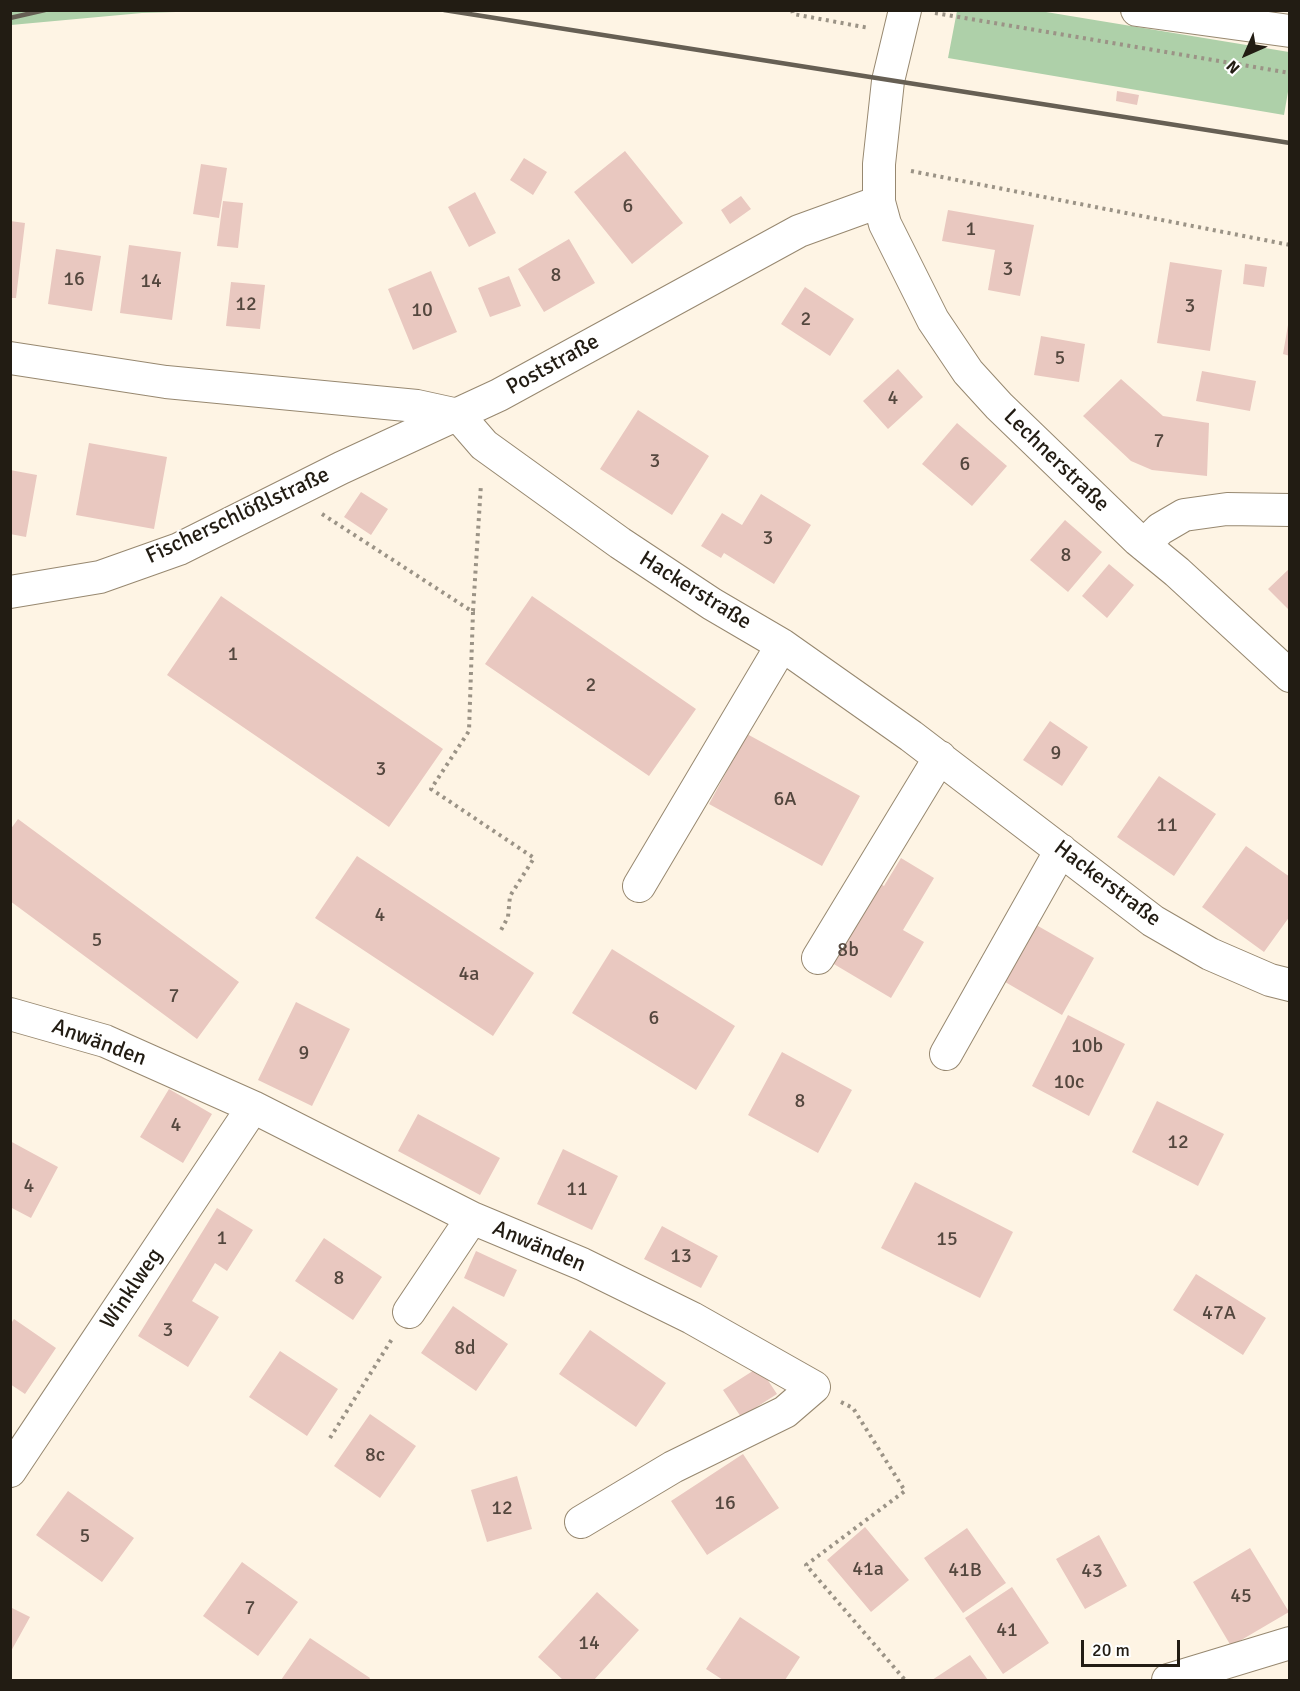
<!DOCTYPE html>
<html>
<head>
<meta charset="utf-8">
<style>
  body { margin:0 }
  #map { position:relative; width:1300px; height:1691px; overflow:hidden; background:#fef4e4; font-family:Signika,sans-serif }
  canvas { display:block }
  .frame { position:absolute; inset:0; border:12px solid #221c13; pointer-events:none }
  .north { position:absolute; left:1216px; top:24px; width:60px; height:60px; -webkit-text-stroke:4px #fff; paint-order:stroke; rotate:225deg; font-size:16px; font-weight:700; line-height:24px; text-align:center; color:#221c13 }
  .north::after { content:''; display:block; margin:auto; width:21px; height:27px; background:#221c13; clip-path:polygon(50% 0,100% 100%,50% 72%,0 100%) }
  .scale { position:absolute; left:1081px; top:1640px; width:99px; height:27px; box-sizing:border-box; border:3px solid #221c13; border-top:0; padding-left:8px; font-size:18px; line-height:21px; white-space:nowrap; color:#221c13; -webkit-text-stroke:4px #fff; paint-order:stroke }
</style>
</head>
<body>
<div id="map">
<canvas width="1300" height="1691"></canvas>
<div class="frame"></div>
<div class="north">N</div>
<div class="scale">20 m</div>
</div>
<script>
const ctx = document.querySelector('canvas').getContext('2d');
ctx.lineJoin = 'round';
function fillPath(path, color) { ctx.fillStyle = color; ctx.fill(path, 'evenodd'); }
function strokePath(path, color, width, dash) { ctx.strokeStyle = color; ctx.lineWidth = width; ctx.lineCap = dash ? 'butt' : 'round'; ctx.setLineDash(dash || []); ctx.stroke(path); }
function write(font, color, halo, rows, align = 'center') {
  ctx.font = font + ' Signika,sans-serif'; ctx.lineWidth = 4.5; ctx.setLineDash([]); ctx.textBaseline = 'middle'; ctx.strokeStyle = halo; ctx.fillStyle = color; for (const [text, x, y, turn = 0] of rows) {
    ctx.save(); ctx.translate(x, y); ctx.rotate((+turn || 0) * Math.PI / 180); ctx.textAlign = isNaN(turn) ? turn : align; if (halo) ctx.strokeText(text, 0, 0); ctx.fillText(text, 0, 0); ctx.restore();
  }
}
fillPath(new Path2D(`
  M11 10H210V11L142 13 11 25Z
  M957 11H1040L1289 52V86L1284 115 948 58Z`), '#aed0a9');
fillPath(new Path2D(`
  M1117 91 1139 95 1137 105 1116 101Z
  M625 151 683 223 632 264 574 192Z
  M524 158 547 172 533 195 510 180Z
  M201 164 227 168 219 218 193 214Z
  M475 192 496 233 469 247 448 207Z
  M741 196 751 209 730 224 721 210Z
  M223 201 243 203 238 248 217 246Z
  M948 210 1034 225 1020 296 988 290 995 250 942 241Z
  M10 221 25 223 16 298H10Z
  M569 239 595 283 544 312 518 269Z
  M129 245 181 252 172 320 120 313Z
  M56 249 101 256 92 311 48 304Z
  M1170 262 1222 270 1210 351 1157 343Z
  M1245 264 1267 267 1264 287 1243 284Z
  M431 271 457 332 413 350 388 289Z
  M509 276 521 306 490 317 478 288Z
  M231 282 265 285 260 329 226 326Z
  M805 287 854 319 830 356 781 324Z
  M1288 325H1290V356L1283 354Z
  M1041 336 1085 344 1079 382 1034 375Z
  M898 369 923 397 888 429 863 401Z
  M1202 371 1256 381 1250 411 1196 401Z
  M1121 379 1163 416 1209 423 1207 476 1152 470 1131 461 1083 416Z
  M638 410 709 456 672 515 600 469Z
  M957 423 1007 466 972 506 922 464Z
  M89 443 167 457 154 529 76 515Z
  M10 470 37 475 26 537 10 534Z
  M361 492 388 509 371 535 344 517Z
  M761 494 811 525 774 584 724 553 721 558 701 546 722 513 742 525Z
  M1065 520 1102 552 1068 592 1030 560Z
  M1109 564 1134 585 1107 618 1082 596Z
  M1290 568V611L1268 589Z
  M221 596 443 749 389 827 167 675Z
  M532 596 696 709 649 776 485 664Z
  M1050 721 1088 747 1062 786 1023 760Z
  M747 734 860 796 822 866 709 804Z
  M1159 776 1216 814 1174 876 1117 837Z
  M18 819 239 982 197 1039 10 901V830Z
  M1246 846 1290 877V916L1264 952 1202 907Z
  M357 856 534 973 493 1036 315 918Z
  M901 858 934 878 903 930 924 942 891 998 822 957 870 877 884 886Z
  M1031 922 1094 958 1062 1015 1000 979Z
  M612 949 735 1026 696 1090 572 1013Z
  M296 1002 350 1029 312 1106 258 1080Z
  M1068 1015 1125 1044 1089 1116 1032 1086Z
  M782 1052 852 1090 818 1153 748 1115Z
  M169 1089 212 1114 183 1163 140 1137Z
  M1157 1101 1224 1134 1198 1186 1132 1152Z
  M418 1114 500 1158 480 1195 398 1151Z
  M10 1141 58 1167 31 1218 10 1207Z
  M563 1149 618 1176 592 1230 537 1204Z
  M915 1182 1013 1232 980 1298 881 1248Z
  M217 1208 253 1230 227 1271 215 1263 192 1301 219 1317 188 1367 138 1336Z
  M662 1226 718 1256 701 1288 644 1259Z
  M324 1238 382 1277 353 1320 295 1281Z
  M476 1251 517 1270 504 1297 464 1278Z
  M1196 1274 1266 1318 1243 1355 1173 1310Z
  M453 1306 508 1344 476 1391 421 1353Z
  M14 1319 56 1348 25 1394 10 1384V1325Z
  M590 1330 666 1383 636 1427 559 1374Z
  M280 1351 338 1389 307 1436 249 1397Z
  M759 1367 777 1394 741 1417 723 1390Z
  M370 1414 416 1446 380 1498 334 1466Z
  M743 1454 779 1508 707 1555 671 1501Z
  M517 1476 532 1529 487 1542 471 1490Z
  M68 1491 134 1538 102 1582 36 1535Z
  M865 1527 909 1580 871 1612 827 1560Z
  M967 1528 1006 1583 963 1613 924 1558Z
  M1099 1535 1127 1586 1085 1609 1056 1559Z
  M1250 1548 1289 1612 1231 1646 1193 1582Z
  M242 1562 298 1602 258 1656 203 1616Z
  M1012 1587 1049 1643 1003 1674 965 1618Z
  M597 1592 639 1630 594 1680H563L538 1657Z
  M10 1607 30 1617 10 1653Z
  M740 1617 800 1657 785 1680H723L706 1669Z
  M310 1638 370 1678 369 1680H281Z
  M970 1655 988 1680H932Z`), '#e9c8c0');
const minor = new Path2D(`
  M905 10 888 81 879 164V202L885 224 933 320 968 372 999 406 1138 540 1177 572 1290 676
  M1137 10 1290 31
  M10 358 166 382 417 406 458 415
  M458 415 484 445 620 543 712 604 782 645 911 736 1153 921 1210 954 1270 980 1290 985
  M1144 545 1160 529 1184 515 1227 509 1290 510
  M10 592 100 577 179 549 341 468 499 395 799 231 879 202
  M639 886 782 645
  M818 958 940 757
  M10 1014 105 1041 253 1107 472 1218 582 1264 692 1318 814 1387 785 1412 673 1467 581 1522
  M946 1054 1061 850
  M409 1312 472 1218
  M10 1471 253 1107
  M1168 1680 1290 1643`);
strokePath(minor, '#978870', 34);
strokePath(new Path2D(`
  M792 10 793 14 869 28
  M935 13 1290 73
  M911 171 1290 245
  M322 514 473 612 469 731 431 789 534 858 510 896 508 917 500 932
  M473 611 481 484
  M841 1402 853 1408 905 1491 806 1565 905 1680
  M330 1438 392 1339`), '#9b9386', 4, [3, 4.5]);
strokePath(minor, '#fff', 32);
strokePath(new Path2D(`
  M444 10 1290 143
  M10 18 45 10`), '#665f54', 4.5);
write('20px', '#54473e', null, [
  ["6",628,207],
  ["1",971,230],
  ["3",1008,270],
  ["8",556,276],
  ["16",74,280],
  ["14",151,282],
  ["12",246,305],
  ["3",1190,307],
  ["10",422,311],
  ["2",806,320],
  ["5",1060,359],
  ["4",893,399],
  ["7",1159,442],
  ["3",655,462],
  ["6",965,465],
  ["3",768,539],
  ["8",1066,556],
  ["1",233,655],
  ["2",591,686],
  ["9",1056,754],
  ["3",381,770],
  ["6A",785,800],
  ["11",1167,826],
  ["4",380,916],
  ["5",97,941],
  ["8b",848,951],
  ["4a",469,975],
  ["7",174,997],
  ["6",654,1019],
  ["10b",1087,1047],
  ["9",304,1054],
  ["10c",1069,1083],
  ["8",800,1102],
  ["4",176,1126],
  ["12",1178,1143],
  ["4",29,1187],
  ["11",577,1190],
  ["1",222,1239],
  ["15",947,1240],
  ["13",681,1257],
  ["8",339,1279],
  ["47A",1219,1314],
  ["3",168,1331],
  ["8d",465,1349],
  ["8c",375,1456],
  ["16",725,1504],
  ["12",502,1509],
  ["5",85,1537],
  ["41a",868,1570],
  ["41B",965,1571],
  ["43",1092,1572],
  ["45",1241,1597],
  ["7",250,1609],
  ["41",1007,1631],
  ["14",589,1644]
]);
write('22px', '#221c13', '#fff', [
  ["Poststraße",553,365,-29],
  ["Lechnerstraße",1056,461,44],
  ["Fischerschlößlstraße",238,516,-25],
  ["Hackerstraße",695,591,32],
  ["Hackerstraße",1107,884,37],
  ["Anwänden",99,1043,20],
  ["Anwänden",539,1247,23],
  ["Winklweg",132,1289,-56]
]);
</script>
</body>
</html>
